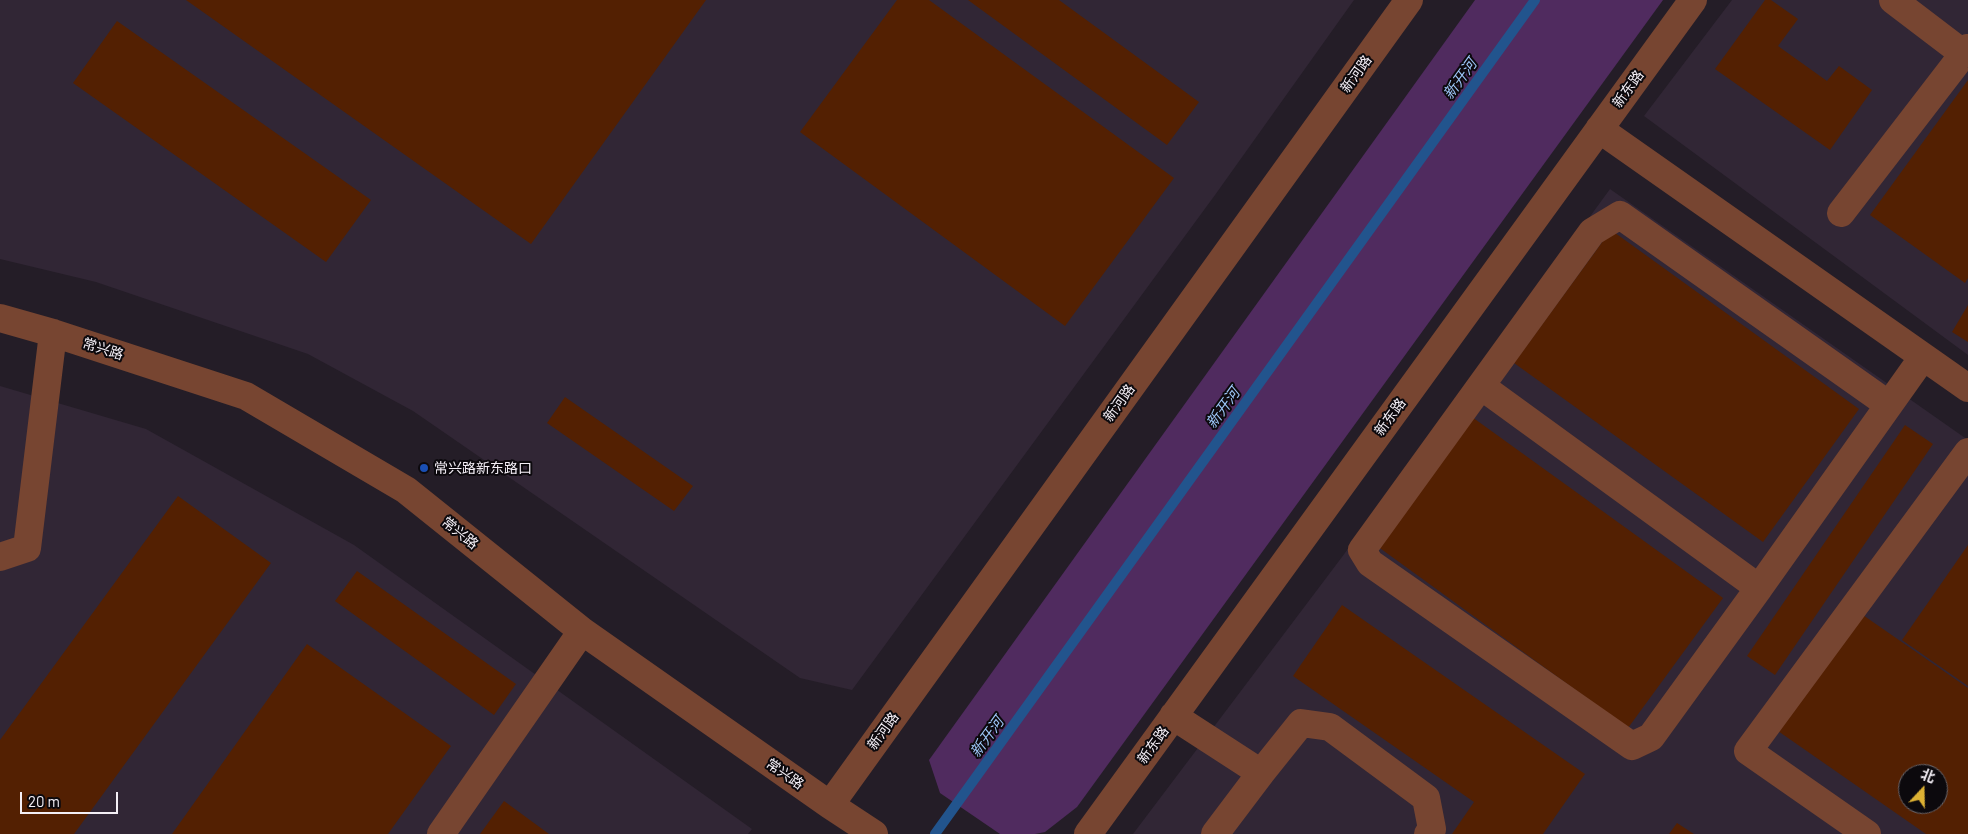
<!DOCTYPE html>
<html>
<head>
<meta charset="utf-8">
<style>
  body { margin:0 }
  #map { position:relative; width:1968px; height:834px; overflow:hidden; background:#241d27; font-family:Barlow,"Noto Sans SC",sans-serif }
  canvas { display:block }
  .north { position:absolute; left:1898px; top:764px; width:50px; height:50px; box-sizing:border-box; background:#0c090d; border:1px solid #69656a; border-radius:50%; rotate:21deg; font-size:14px; font-weight:700; line-height:20px; text-align:center; color:#f4eff6 }
  .north::after { content:''; display:block; margin:auto; width:18px; height:22px; background:#ddb133; clip-path:polygon(50% 0,100% 100%,50% 72%,0 100%) }
  .scale { position:absolute; left:20px; top:792px; width:98px; height:22px; box-sizing:border-box; border:2px solid #f4eff6; border-top:0; padding-left:6px; font-size:15px; line-height:18px; white-space:nowrap; color:#f4eff6; -webkit-text-stroke:4px #0c090d; paint-order:stroke }
</style>
</head>
<body>
<div id="map">
<canvas width="1968" height="834"></canvas>
<div class="north">北</div>
<div class="scale">20 m</div>
</div>
<script>
const ctx = document.querySelector('canvas').getContext('2d');
ctx.lineJoin = 'round';
function fillPath(path, color) { ctx.fillStyle = color; ctx.fill(path, 'evenodd'); }
function strokePath(path, color, width, dash) { ctx.strokeStyle = color; ctx.lineWidth = width; ctx.lineCap = dash ? 'butt' : 'round'; ctx.setLineDash(dash || []); ctx.stroke(path); }
function write(font, color, halo, rows, align = 'center') {
  ctx.font = font + ' Barlow,"Noto Sans SC",sans-serif'; ctx.lineWidth = 4; ctx.setLineDash([]); ctx.textBaseline = 'middle'; ctx.strokeStyle = halo; ctx.fillStyle = color; for (const [text, x, y, turn = 0] of rows) {
    ctx.save(); ctx.translate(x, y); ctx.rotate((+turn || 0) * Math.PI / 180); ctx.textAlign = isNaN(turn) ? turn : align; if (halo) ctx.strokeText(text, 0, 0); ctx.fillText(text, 0, 0); ctx.restore();
  }
}
fillPath(new Path2D(`
  M0 0H1354L1215 195 852 690 800 678 413 411 308 354 96 282 0 259Z
  M1732 0H1968V355L1644 116Z
  M1610 189 1968 440V834H1133L1342 557ZM1908 774H1938V804H1908Z
  M0 386 146 429 354 545 752 829 748 834H0Z`), '#312635');
fillPath(new Path2D(`
  M1475 0H1663L1077 807 1045 832 1035 834H1000L940 793 929 760Z`), '#502b5f');
strokePath(new Path2D(`
  M935 834 1535 0`), '#22548d', 10);
fillPath(new Path2D(`
  M186 0H706L531 244Z
  M897 0H929L1174 178 1065 326 800 132Z
  M968 0H1059L1199 102 1167 145Z
  M1765 0H1771L1798 19 1778 46 1827 81 1839 66 1872 90 1830 150 1715 69Z
  M117 21 371 200 326 262 73 83Z
  M1968 80V278L1965 283 1870 215Z
  M1611 230 1859 409 1763 542 1514 363Z
  M1968 305V342L1952 332Z
  M565 397 693 486 674 511 547 423Z
  M1472 417 1723 598 1628 728 1377 546Z
  M1905 425 1933 444 1775 675 1747 656Z
  M178 496 271 563 74 834H0V740Z
  M1968 545V686L1902 640Z
  M357 571 516 684 494 715 335 601Z
  M1342 605 1585 774 1543 834H1452L1474 802 1293 676Z
  M1860 613 1968 688V834H1926L1778 731ZM1908 774H1938V804H1908Z
  M307 644 451 746 388 834H172Z
  M504 801 549 834H480Z
  M1677 823 1694 834H1669Z`), '#532002');
strokePath(new Path2D(`
  M1893 0 1964 54
  M1599 129 1968 388
  M1841 213 1968 48
  M0 318 53 333 246 396 406 490 582 631 830 805 874 834
  M1481 386 1759 588 1923 357
  M0 557 27 548 53 333
  M1759 588 1651 737 1632 746 1370 563 1362 550 1592 232 1620 215 1889 405
  M1173 716 1261 773 1215 834
  M1261 773 1301 723 1330 727 1426 798 1432 829 1428 834
  M830 805 1409 0
  M441 834 582 631
  M1088 834 1693 0
  M1867 834 1748 751 1968 452`), '#774531', 28);
for (const [x, y, r, color] of [
  [424,468,5,"#1a4fb4"]
]) { const dot = new Path2D(); dot.arc(x, y, r, 0, 2 * Math.PI); ctx.fillStyle = color; ctx.fill(dot); strokePath(dot, '#0c090d', 2); }
write('14px', '#f4eff6', '#0c090d', [
  ["新河路",1356,74,-54],
  ["新东路",1628,89,-54],
  ["常兴路",103,349,18],
  ["新河路",1119,403,-54],
  ["新东路",1390,417,-54],
  ["常兴路",460,533,39],
  ["新河路",883,731,-54],
  ["新东路",1153,745,-54],
  ["常兴路",785,774,35]
]);
write('14px', '#f4eff6', '#0c090d', [
  ["常兴路新东路口",434,468]
], 'left');
write('italic 15px', '#9dc6f7', '#0c090d', [
  ["新开河",1460,79,-54],
  ["新开河",1223,408,-54],
  ["新开河",987,737,-54]
]);
</script>
</body>
</html>
